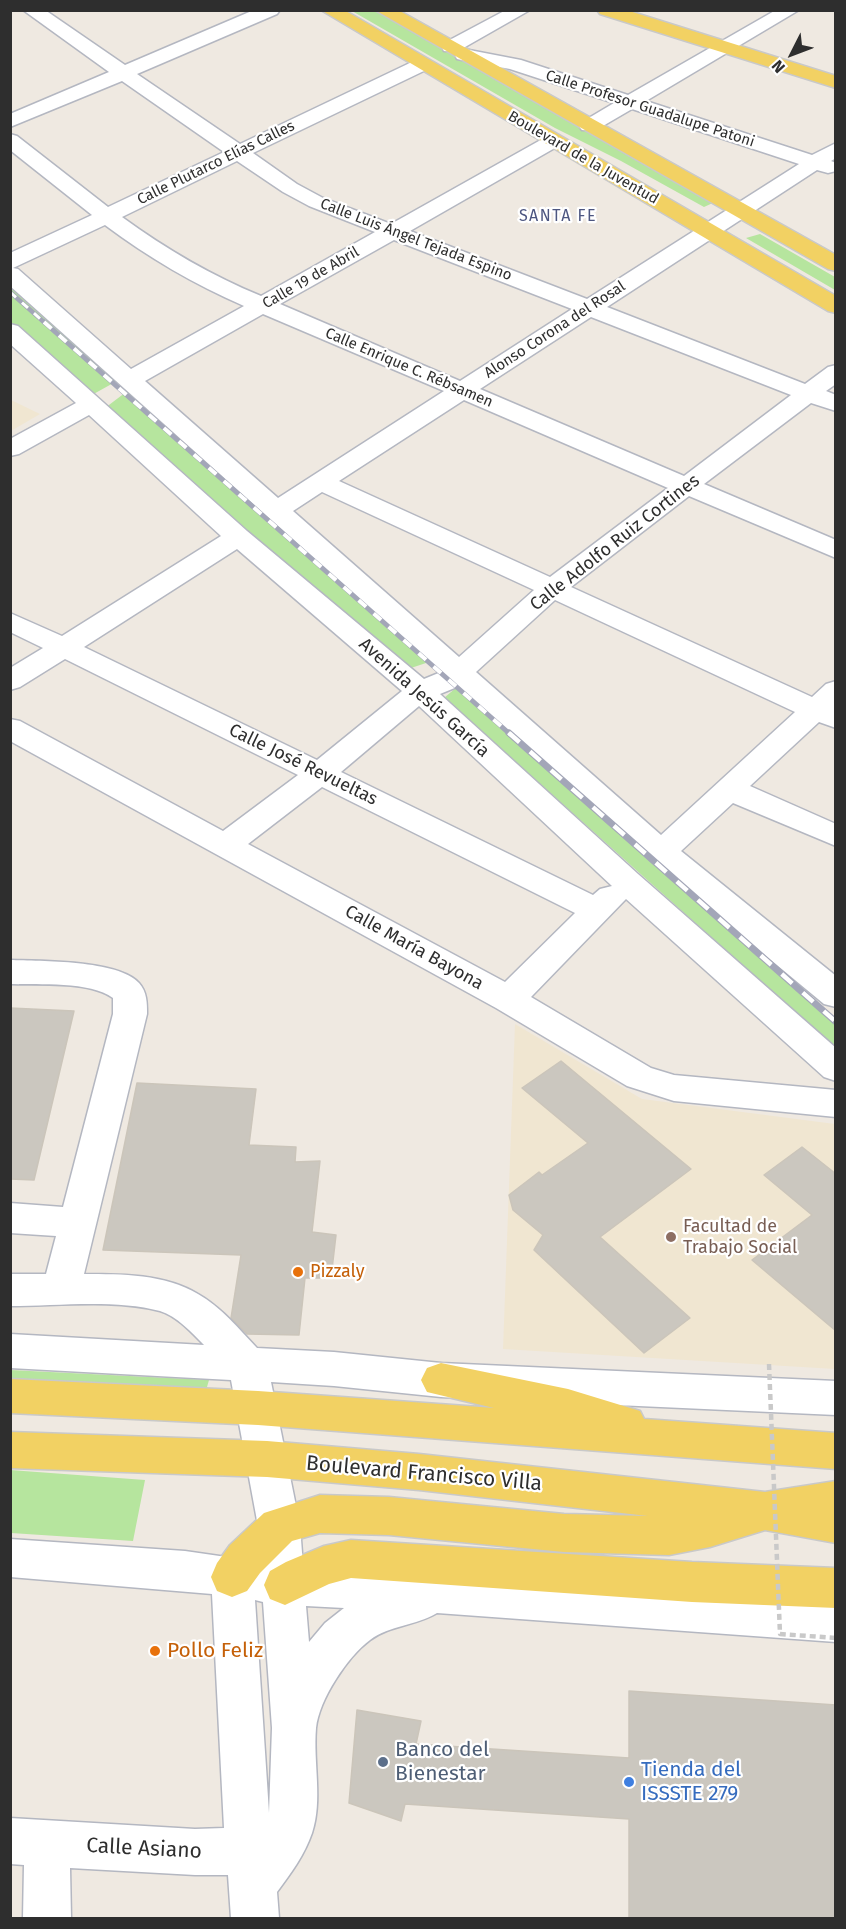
<!DOCTYPE html>
<html>
<head>
<meta charset="utf-8">
<style>
  body { margin:0 }
  #map { position:relative; width:846px; height:1929px; overflow:hidden; background:#efe9e1; font-family:"Fira Sans",sans-serif }
  canvas { display:block }
  .frame { position:absolute; inset:0; border:12px solid #2e2e2e; pointer-events:none }
  .north { position:absolute; left:762px; top:24px; width:60px; height:60px; -webkit-text-stroke:4px #fff; paint-order:stroke; rotate:228deg; font-size:16px; font-weight:700; line-height:24px; text-align:center; color:#2e2e2e }
  .north::after { content:''; display:block; margin:auto; width:21px; height:27px; background:#2e2e2e; clip-path:polygon(50% 0,100% 100%,50% 72%,0 100%) }
</style>
</head>
<body>
<div id="map">
<canvas width="846" height="1929"></canvas>
<div class="frame"></div>
<div class="north">N</div>
</div>
<script>
const ctx = document.querySelector('canvas').getContext('2d');
ctx.lineJoin = 'round';
function fillPath(path, color) { ctx.fillStyle = color; ctx.fill(path, 'evenodd'); }
function strokePath(path, color, width, dash) { ctx.strokeStyle = color; ctx.lineWidth = width; ctx.lineCap = dash ? 'butt' : 'round'; ctx.setLineDash(dash || []); ctx.stroke(path); }
function write(font, color, halo, rows, align = 'center') {
  ctx.font = font + ' "Fira Sans",sans-serif'; ctx.lineWidth = 4.5; ctx.setLineDash([]); ctx.textBaseline = 'middle'; ctx.strokeStyle = halo; ctx.fillStyle = color; for (const [text, x, y, turn = 0] of rows) {
    ctx.save(); ctx.translate(x, y); ctx.rotate((+turn || 0) * Math.PI / 180); ctx.textAlign = isNaN(turn) ? turn : align; if (halo) ctx.strokeText(text, 0, 0); ctx.fillText(text, 0, 0); ctx.restore();
  }
}
fillPath(new Path2D(`
  M10 400H11L40 414 11 431Z
  M515 1024 642 1099 835 1124V1369L503 1349Z`), '#f0e6d1');
fillPath(new Path2D(`
  M352 11H376L715 202 704 207 621 161 555 128Z
  M760 234 835 277V290L746 238Z
  M11 287 117 381 90 396 11 324Z
  M130 389 429 662 408 669 105 408Z
  M458 686 835 1019V1048L444 698Z
  M10 1370 209 1380 205 1394 11 1384Z
  M10 1470 145 1480 133 1541 11 1533Z`), '#b6e59e');
const building = new Path2D(`
  M10 1008 74 1011 34 1180 10 1179Z
  M561 1061 691 1169 600 1237 690 1318 644 1353 534 1250 543 1235 513 1210 509 1195 539 1172 542 1175 588 1143 522 1088Z
  M137 1083 256 1089 249 1145 296 1147 295 1162 320 1161 312 1232 336 1235 331 1278H305L299 1335 247 1334 231 1318 241 1255 103 1250Z
  M802 1147 836 1174V1331L752 1260 812 1215 764 1175Z
  M629 1691 836 1705V1918H629V1819L405 1804 401 1821 349 1803 357 1710 421 1721 416 1744 629 1758Z`);
fillPath(building, '#cbc7bf');
strokePath(building, '#cbc5ba', 1.5);
const minor = new Path2D(`
  M23 10H45L125 65 254 10H280L277 14 137 74 240 144 414 61H428L431 65 428 69 253 153 297 184 323 198 391 224 546 137H560L563 141 560 145 410 231 587 299 799 164 632 109 596 130H582L579 126 582 122 614 103 510 69 457 59 455 55 457 51H444L442 47 444 43 506 10H530L458 51 464 49 521 60 628 95 776 10H799L646 101 812 155 836 143V158L831 161 836 163V171L828 173 817 170 607 307 805 384 828 367 836 365V384L826 391 836 395V411L811 403 704 484 836 540V558L689 496 571 587 812 697 826 684 836 681V728L819 722 750 786 836 824V846L733 803 681 851 836 976V1007L824 1004 650 860 457 687 440 694 638 874 836 1048V1081L824 1077 626 899 531 997 651 1068 674 1075 836 1090V1117L674 1101 627 1086 496 1008 10 741V719L20 721 223 831 298 775 65 659 20 687 10 690V668L43 648 10 632V613L62 636 221 536 89 415 19 454 10 456V439L76 403 10 344V324L18 326 247 531 424 679 441 672 10 286V253L92 215 10 150V134L17 136 108 207 224 152 122 81 10 127V114L109 72ZM237 161 283 192 309 206 375 232 261 296C210 275 166 249 122 217ZM105 225C149 258 194 284 244 306L131 369 18 269 13 268ZM394 240 572 309 460 381 280 304ZM263 314 444 391 278 498 145 381ZM591 317 791 395 684 476 480 389ZM464 400 668 488 550 577 339 481ZM322 492 534 590 459 657 293 511ZM237 549 402 691 317 760 84 647ZM555 600 795 712 661 835 476 672ZM419 706 612 886 600 889 593 895 341 772ZM322 787 575 913 505 982 248 844Z
  M10 960C40 961 119 960 139 983 147 992 147 1003 147 1014L84 1274C122 1274 165 1274 198 1294 221 1307 239 1329 257 1348L334 1352 441 1363 836 1381V1415L441 1397 334 1386 271 1382 300 1526 303 1566 452 1574 836 1602V1642L437 1613C416 1626 390 1625 370 1640 347 1657 319 1700 316 1728 313 1763 323 1800 312 1833 304 1856 291 1873 277 1892L279 1918H231L228 1875H195L70 1868 71 1918H23L24 1865 10 1864V1818L195 1829 224 1828 212 1594 10 1577V1539L185 1551 261 1562 258 1526 231 1380 10 1368V1334L204 1345C192 1333 177 1316 160 1311 115 1299 57 1306 10 1306V1274H46L56 1236 10 1233V1203L63 1207 113 1014V998C90 981 39 985 10 984ZM255 1600 263 1602 272 1728 269 1813ZM306 1606 344 1608 325 1623 309 1642Z`);
const major = new Path2D(`
  M321 10H344L836 296V313L828 311Z
  M375 10H398L836 255V271L828 269Z
  M597 10H626L836 76V88L600 14Z
  M441 1363 568 1389 640 1411 644 1419 836 1433V1469L258 1425 10 1413V1379L258 1391 494 1408 427 1392 421 1380 427 1368Z
  M10 1432 267 1441 419 1454 765 1492 836 1481V1543L765 1530 710 1547 669 1555 564 1552 389 1535 320 1533 292 1541 260 1573 247 1591 232 1597 217 1591 211 1577 217 1563 230 1545 264 1513 320 1495 389 1497 564 1514 648 1516 419 1490 267 1477 10 1468Z
  M351 1540 692 1562 836 1568V1608L692 1602 351 1578 329 1584 285 1605 270 1599 264 1585 270 1571 286 1562 324 1546Z`);
strokePath(minor, '#b4b7c1', 3);
strokePath(major, '#c9c9c9', 3);
fillPath(minor, '#fff');
fillPath(major, '#f2d163');
const railFar2 = new Path2D(`
  M10 292 45 323`);
const railFar1 = new Path2D(`
  M44 322 511 735`);
const rail = new Path2D(`
  M509 733 836 1022`);
strokePath(railFar2, '#a3a6b8', 4.5);
strokePath(railFar1, '#a3a6b8', 5);
strokePath(rail, '#a3a6b8', 7);
strokePath(railFar2, '#fff', 3, [8]);
strokePath(railFar1, '#fff', 4, [10]);
strokePath(rail, '#fff', 4.5, [14]);
strokePath(new Path2D(`
  M769 1364 780 1634 836 1638`), '#c9c9c9', 4.5, [6, 4]);
for (const [x, y, r, color] of [
  [671,1237,6,"#8d6e63"],
  [298,1272,6,"#e8710a"],
  [155,1651,6,"#e8710a"],
  [383,1762,6,"#5c6f8a"],
  [629,1782,6,"#3f7fe0"]
]) { const dot = new Path2D(); dot.arc(x, y, r, 0, 2 * Math.PI); ctx.fillStyle = color; ctx.fill(dot); strokePath(dot, '#fff', 2); }
write('15px', '#2e2e2e', '#fff', [
  ["Calle Profesor Guadalupe Patoni",650,109,18],
  ["Boulevard de la Juventud",583,158,30],
  ["Calle Plutarco Elías Calles",216,163,-26],
  ["Calle Luis Ángel Tejada Espino",416,240,21],
  ["Calle 19 de Abril",311,278,-30],
  ["Alonso Corona del Rosal",555,330,-33],
  ["Calle Enrique C. Rébsamen",409,368,23]
]);
ctx.letterSpacing = '1.5px';
write('16px', '#4d5680', '#fff', [
  ["SANTA FE",558,217]
]);
ctx.letterSpacing = '0px';
write('18px', '#2e2e2e', '#fff', [
  ["Calle Adolfo Ruiz Cortines",615,543,-38],
  ["Avenida Jesús García",424,698,42],
  ["Calle José Revueltas",303,765,26],
  ["Calle María Bayona",414,948,29]
]);
write('18px', '#785e54', '#fff', [
  ["Facultad de",683,1227],
  ["Trabajo Social",683,1248]
], 'left');
write('18px', '#c56008', '#fff', [
  ["Pizzaly",310,1272]
], 'left');
write('21px', '#2e2e2e', '#fff', [
  ["Boulevard Francisco Villa",424,1474,5],
  ["Calle Asiano",144,1849,3]
]);
write('21px', '#c56008', '#fff', [
  ["Pollo Feliz",167,1651]
], 'left');
write('21px', '#4e5e75', '#fff', [
  ["Banco del",395,1750],
  ["Bienestar",395,1774]
], 'left');
write('21px', '#366cbe', '#fff', [
  ["Tienda del",641,1770],
  ["ISSSTE 279",641,1794]
], 'left');
</script>
</body>
</html>
